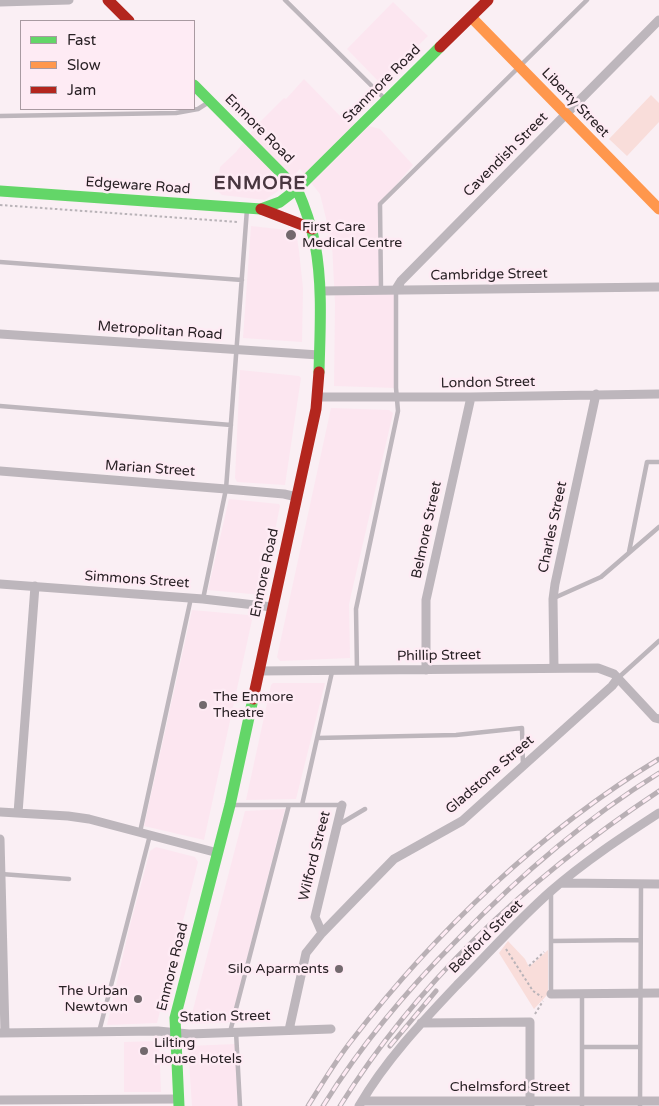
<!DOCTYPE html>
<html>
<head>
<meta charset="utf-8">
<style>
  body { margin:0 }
  #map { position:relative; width:659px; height:1106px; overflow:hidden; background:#faeff4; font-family:"Varela Round",sans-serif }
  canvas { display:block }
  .legend { position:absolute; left:20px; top:20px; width:175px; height:90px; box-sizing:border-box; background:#feebf4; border:1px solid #a99aa1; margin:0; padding:6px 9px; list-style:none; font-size:15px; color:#292125 }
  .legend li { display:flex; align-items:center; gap:10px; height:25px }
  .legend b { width:25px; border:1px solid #a99aa1 }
</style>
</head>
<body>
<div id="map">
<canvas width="659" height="1106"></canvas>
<ul class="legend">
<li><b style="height:6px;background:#63d668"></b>Fast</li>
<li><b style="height:6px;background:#ff974d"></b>Slow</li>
<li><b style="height:6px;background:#b3261e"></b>Jam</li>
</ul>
</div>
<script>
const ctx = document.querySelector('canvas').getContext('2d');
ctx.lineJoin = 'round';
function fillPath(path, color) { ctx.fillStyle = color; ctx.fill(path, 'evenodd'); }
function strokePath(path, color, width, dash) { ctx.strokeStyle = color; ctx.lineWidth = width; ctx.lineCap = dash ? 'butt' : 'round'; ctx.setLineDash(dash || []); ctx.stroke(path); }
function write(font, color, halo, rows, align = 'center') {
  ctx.font = font + ' "Varela Round",sans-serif'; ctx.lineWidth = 5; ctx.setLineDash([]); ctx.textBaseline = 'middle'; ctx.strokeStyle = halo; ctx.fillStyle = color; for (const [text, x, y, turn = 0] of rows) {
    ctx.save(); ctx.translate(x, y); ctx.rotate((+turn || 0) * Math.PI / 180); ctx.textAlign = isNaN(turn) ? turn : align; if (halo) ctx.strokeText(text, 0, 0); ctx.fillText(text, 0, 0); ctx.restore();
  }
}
fillPath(new Path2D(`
  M393 2 428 36 380 83 347 49Z
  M304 79 343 119 380 129 413 165 380 204 381 289H396V388L334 386 335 304 332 243 320 194 300 169 281 189 265 200 222 195 217 190 220 167 236 152 257 125 284 98 286 99Z
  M251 226 296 231 299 251 303 288 302 342 243 338Z
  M240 370 299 376 301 378 285 485 237 482 235 478Z
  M331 408 389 410 393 413 349 604 350 658 280 661 277 657Z
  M229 499 279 504 280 506 262 595 208 590Z
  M192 610 248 615 252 620 204 840 144 826Z
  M273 683H325L296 799 246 800 271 685Z
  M285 809 231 1022 192 1024 190 1021 245 811Z
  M156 847 195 857 198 862 157 1023 107 1025 129 929 150 851Z
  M159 1041 161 1092H124V1042Z
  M236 1044 240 1106H192L188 1046Z`), '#fce6f0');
fillPath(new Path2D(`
  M651 95 659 103V122L627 156 609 139Z
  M508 941 525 959 529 967 548 950V994L534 1009 499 953Z`), '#f9ddda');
strokePath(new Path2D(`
  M0 205 238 222
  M506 949 533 991 542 997
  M529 966 544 952
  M535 1014 543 1001`), '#b9b3b8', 2, [2.5, 2.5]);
strokePath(new Path2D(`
  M285 0 384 98
  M0 116 176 113 198 109 209 102
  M0 262 242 280
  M381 290 380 204 587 0
  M0 406 231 425
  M629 552 647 462H659
  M554 598 601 577 659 527
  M203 599 226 489 247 209
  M357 671 356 609 398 411 396 388V291
  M618 678 659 641
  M317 738 456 735 522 728 523 766
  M234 805H342
  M302 805 332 672
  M338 825 365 809
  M140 832 191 598
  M1 874 69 879
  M551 892V994
  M551 941 640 940
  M99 1032 150 835
  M230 1032 289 805
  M236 1032 240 1106
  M582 1047H640
  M582 1106V993
  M640 1106 641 883`), '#bdb6bc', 4.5);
strokePath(new Path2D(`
  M0 2 69 0
  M396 289 401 281 659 20
  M320 291 659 287
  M0 334 319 355
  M318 397H471L659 394
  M0 471 226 489 284 494 297 497
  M0 584 203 599 272 607
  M554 668 553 599 555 584 596 394
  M426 670V600L471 397
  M258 671 598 668 614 674 655 718 659 719
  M0 812 68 816 89 819 218 853
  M18 813 35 586
  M0 839 5 1033
  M561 883 659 884
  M322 933 315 917 342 805
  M551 994 659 993
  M421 1023 530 1022V1105
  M289 1030 306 953 322 933 354 900 394 859 462 821 612 686 618 678
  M0 1033 158 1031 189 1034 331 1029
  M0 1100 178 1099
  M362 1101H659
  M359 1106C385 1061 421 1023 457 985 488 954 518 920 551 891 584 862 622 837 659 813`), '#bdb6bc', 9);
strokePath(new Path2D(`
  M0 191 261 209 280 202 297 189 194 85
  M319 372C320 330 323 286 315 244 311 225 305 207 297 189L440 47
  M179 1106 175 1018 230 805 253 699`), '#63d668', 11);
strokePath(new Path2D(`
  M471 17 659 209`), '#ff974d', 11);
strokePath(new Path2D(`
  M108 0 129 21
  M440 47 488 0
  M261 209 313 229
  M253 699 316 409 319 372`), '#b3261e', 11);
const rail = new Path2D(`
  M390 1046 436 991
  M308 1106C322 1084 336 1060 352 1040 436 931 542 830 659 759
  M323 1106C361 1045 407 990 458 939 519 876 585 819 659 773
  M340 1106C420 978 534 874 659 791`);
strokePath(rail, '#b9b0b5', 5);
strokePath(rail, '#feebf4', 3, [9]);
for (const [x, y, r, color] of [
  [291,235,6,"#72696d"],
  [203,705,5,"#72696d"],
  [339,969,5,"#72696d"],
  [138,999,5,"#72696d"],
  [144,1051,5,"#72696d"]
]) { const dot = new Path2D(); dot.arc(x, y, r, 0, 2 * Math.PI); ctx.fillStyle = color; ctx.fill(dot); strokePath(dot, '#feebf4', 2); }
write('14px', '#292125', '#feebf4', [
  ["Stanmore Road",382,84,-45],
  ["Liberty Street",575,103,46],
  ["Enmore Road",259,129,45],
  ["Cavendish Street",506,155,-45],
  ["Edgeware Road",138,186,4],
  ["Cambridge Street",489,275,-1],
  ["Metropolitan Road",160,331,4],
  ["London Street",488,383,-1],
  ["Marian Street",150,469,4],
  ["Charles Street",553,527,-78],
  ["Belmore Street",427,530,-78],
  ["Enmore Road",265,573,-78],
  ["Simmons Street",137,580,4],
  ["Phillip Street",439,656,-1],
  ["Gladstone Street",490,775,-41],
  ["Wilford Street",315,856,-76],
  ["Bedford Street",486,937,-45],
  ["Enmore Road",173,967,-76],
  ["Station Street",225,1017,-1],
  ["Chelmsford Street",510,1087]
]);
write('14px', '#292125', '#feebf4', [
  ["First Care",302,227],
  ["Medical Centre",302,243],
  ["The Enmore",213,697],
  ["Theatre",213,713],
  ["Silo Aparments",329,969,"right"],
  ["The Urban",128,991,"right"],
  ["Newtown",128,1007,"right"],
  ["Lilting",154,1043],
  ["House Hotels",154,1059]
], 'left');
ctx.letterSpacing = '1px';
write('bold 19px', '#493740', '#feebf4', [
  ["ENMORE",260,184]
]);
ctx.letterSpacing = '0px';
</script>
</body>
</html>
